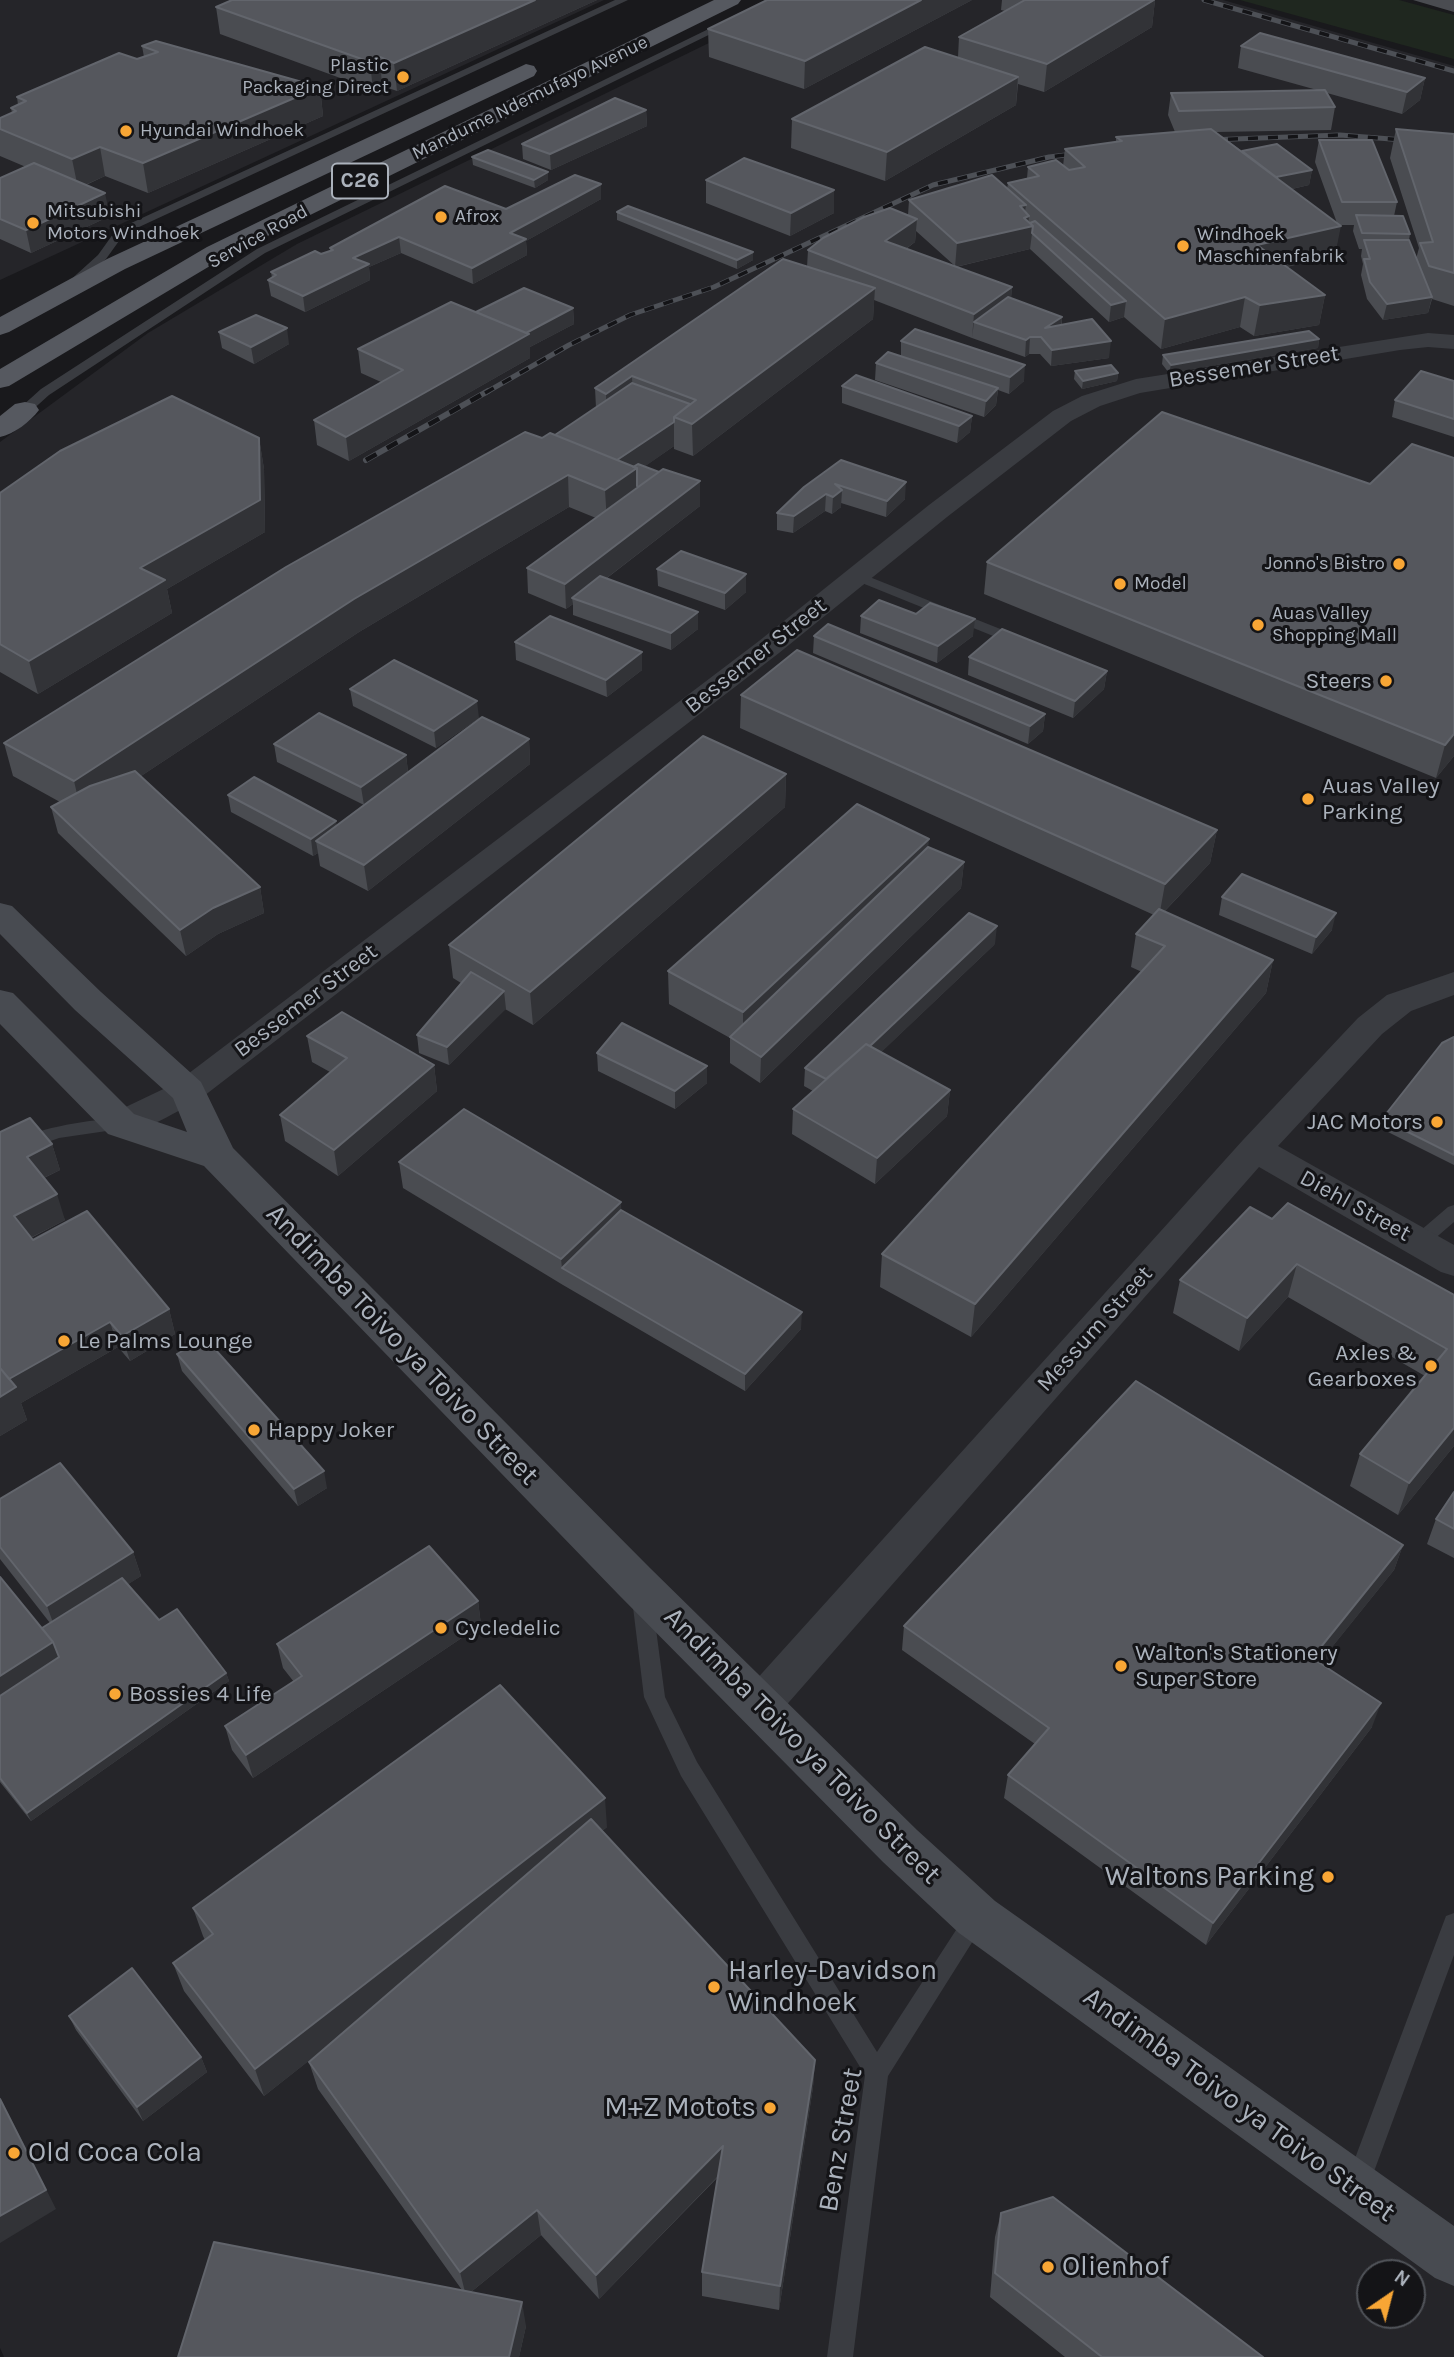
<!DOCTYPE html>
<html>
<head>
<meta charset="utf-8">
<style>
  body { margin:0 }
  #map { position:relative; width:1454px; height:2357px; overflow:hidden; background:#19191c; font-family:Karla,sans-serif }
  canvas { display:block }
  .north { position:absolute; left:1356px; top:2259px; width:70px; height:70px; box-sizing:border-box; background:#141417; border:2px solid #505359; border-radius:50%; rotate:35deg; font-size:19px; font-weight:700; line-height:28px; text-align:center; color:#abb2bc }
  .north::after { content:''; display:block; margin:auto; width:24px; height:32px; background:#f8a635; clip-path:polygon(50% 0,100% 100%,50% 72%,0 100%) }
</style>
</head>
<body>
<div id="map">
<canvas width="1454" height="2357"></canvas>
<div class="north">N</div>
</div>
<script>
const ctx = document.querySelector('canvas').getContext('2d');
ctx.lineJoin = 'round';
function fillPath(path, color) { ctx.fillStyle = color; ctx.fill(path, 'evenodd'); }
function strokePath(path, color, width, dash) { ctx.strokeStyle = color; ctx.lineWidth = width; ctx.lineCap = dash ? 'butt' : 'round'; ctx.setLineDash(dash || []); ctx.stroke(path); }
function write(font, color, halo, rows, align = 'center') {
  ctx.font = font + ' Karla,sans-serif'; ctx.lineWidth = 6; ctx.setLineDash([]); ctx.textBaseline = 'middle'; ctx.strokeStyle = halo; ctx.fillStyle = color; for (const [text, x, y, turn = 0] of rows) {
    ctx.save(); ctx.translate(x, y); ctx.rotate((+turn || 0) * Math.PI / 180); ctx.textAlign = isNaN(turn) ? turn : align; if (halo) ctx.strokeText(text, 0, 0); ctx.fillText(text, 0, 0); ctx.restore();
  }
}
fillPath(new Path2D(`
  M0 0H604L0 280Z
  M797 0H1223L1454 66V2357H4L0 2348V442L148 333 297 244ZM1370 2273H1412V2315H1370Z`), '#252529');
fillPath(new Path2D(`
  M1240 0H1399L1454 15V59Z`), '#1f271f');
fillPath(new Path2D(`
  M615 0H628L124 234 106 259 77 285 67 283 98 255 116 230Z
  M725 21 733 23 265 253 49 395 29 413 0 426V417L21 407 41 389 257 249Z
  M857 572 1023 638 1025 641 1023 644H1013L852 579 850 576Z
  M121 1118 130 1124 127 1128 59 1138 0 1159V1146C39 1128 78 1121 121 1118Z
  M1454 1205V1222L1425 1247H1413L1410 1242 1413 1237 1448 1207Z
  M642 1590 649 1593 652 1599 665 1697 697 1762 877 2052 969 1910 977 1906 985 1910 988 1917 888 2076 853 2357H827L865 2075 681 1776 644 1697 632 1599 635 1593Z
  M1454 1913V1955L1369 2185 1366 2194 1357 2197 1348 2194 1345 2185 1443 1924 1446 1916Z`), '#3a3c41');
fillPath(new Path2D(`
  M1428 333 1454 335V349L1428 347 1400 350 1140 393 1100 406 1071 421 947 517 779 653 200 1099C176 1111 135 1140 109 1133L104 1124 109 1115 176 1083 759 641 929 505 1053 411 1082 396 1136 379Z
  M1454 972V995L1411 1011 1382 1034 1278 1146 1454 1245V1276L1441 1272 1259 1167 775 1718 760 1724 745 1718 739 1705 745 1692 1243 1140 1358 1018 1387 995Z`), '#3a3c41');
fillPath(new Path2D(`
  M0 903 12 906 101 992 201 1082 233 1148 650 1568 917 1830 995 1901 1454 2226V2286L1435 2278 959 1933 883 1862 618 1594 204 1166 108 1134 0 1024V990L13 993 134 1114 187 1132 173 1098 75 1010 0 934Z`), '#484b51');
fillPath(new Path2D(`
  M714 0H741L738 4 225 257 9 386 0 388V369L207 247Z
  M526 64 534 66 537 71 534 76 125 269 9 332 0 335V317L107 259Z
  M25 402 35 404 39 410C30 422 14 434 0 437V416L15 404Z`), '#565960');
const railFar1 = new Path2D(`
  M1204 0 1454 71
  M1208 140 1340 135 1454 144
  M485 393 569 345 630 315 714 287 933 185 1049 157 1082 153`);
const rail = new Path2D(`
  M366 460 488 391`);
strokePath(railFar1, '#4d5056', 5);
strokePath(rail, '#4d5056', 6);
strokePath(railFar1, '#141417', 3.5, [10]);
strokePath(rail, '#141417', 4.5, [12]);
fillPath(new Path2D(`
  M597 0 397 91 382 86 373 90 220 34 216 7Z
  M972 0 804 89 709 57 708 29Z
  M1002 0H1155L1152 27 1044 92 1018 84 1016 105 885 181 791 148 792 119 958 57 959 37 1005 11 1001 10Z
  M1413 0H1454V12Z
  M142 46 320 87 323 116 148 193 105 176 86 185 110 216 31 253 0 239V178L26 167 0 156V118L12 113 11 108 18 105 17 97 144 57Z
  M1241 46 1425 78 1420 100 1402 114 1327 93 1335 107 1331 130 1216 132 1242 151 1312 170 1309 185 1292 189 1337 223 1315 162 1319 140 1397 202 1394 216 1410 234 1409 240 1416 259 1419 248 1390 158 1396 129 1454 134V306L1432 299 1428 313 1383 320 1367 299 1361 275 1363 264 1361 256 1362 249H1359L1353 231 1354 225H1340L1335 255 1287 267 1325 295 1319 325 1254 336 1240 327 1161 349 1124 317 1109 322 1030 249 956 267 1012 287 1011 298 1062 317V325L1109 358 1051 366 1040 354H1029L1025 357 972 338 874 300 873 319 693 456 674 449V446L645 466 700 506 607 578 698 629 671 650 573 615V604L566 609 528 593 527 568 596 518 569 507 359 632 141 776 260 887 264 913 218 934 186 956 58 833 51 807 60 802 13 776 4 743 542 438 555 435 596 408 595 388 807 267 808 250 908 215 909 200 1007 189 1008 183 1027 178 1028 167 1063 166 1065 149 1116 142V137L1175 132 1168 115 1171 93 1317 90 1238 68ZM916 231 955 266 906 249 915 242Z
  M646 110 647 126 551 170 523 159 522 144Z
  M472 157 548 180 535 188 473 165Z
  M706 180 834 213 790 236 706 203Z
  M601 184V199L526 241 527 255 473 284 401 253 369 267 370 280 305 312 271 296 268 280 272 278 271 272 330 251V248L506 209Z
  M617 212 753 260 737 269 617 220Z
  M573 308 574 324 530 347V358L349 461 317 445 314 420 381 382 361 373 358 349 476 312Z
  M219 332 289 344 254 364 222 348Z
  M1319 339 1318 348 1169 373 1162 364 1163 355Z
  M901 341 1024 381 1009 394 998 390 996 405 984 417 875 380 876 363 901 356Z
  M1075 371 1118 373 1117 381 1082 389 1074 379Z
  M1454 381V437L1392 417 1395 400Z
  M842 386 972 416 970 432 957 443 842 403Z
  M259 438 264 469 265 532 167 589 172 613 38 694 0 672V493Z
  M841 460 905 499 886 517 841 503V507L832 514 825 511 793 533 777 530V513Z
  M1370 484 1454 756 1436 778 984 594 987 562Z
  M657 569 746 574V592L725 610 658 586Z
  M861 616 973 636 937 663 860 633Z
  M814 636 1045 714 1043 731 1028 744 813 653Z
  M515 642 642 652V670L607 697 516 660Z
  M969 657 1107 671 1104 689 1073 718 968 675Z
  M350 689 479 718 436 748 353 706Z
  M741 695 1217 830 1210 863 1164 912 1273 960 1266 993 971 1337 880 1287 882 1254 1142 972 1131 967 1136 934 1154 915 740 728Z
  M529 739 530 764 368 891 320 866 318 853 313 856 231 812 228 795 337 825 364 805 277 762 274 744 406 755 408 772Z
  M786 774 785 807 533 1025 505 1009 449 1065 419 1053 417 1035 461 983 453 978 449 945Z
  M928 847 964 862 961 888 760 1083 730 1063V1038L669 1004 668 971Z
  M1222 897 1332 930 1312 954 1219 915Z
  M995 944 881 1052 950 1090 947 1116 875 1184 792 1134 793 1109 813 1091 804 1086 805 1068Z
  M307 1036 434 1065 437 1091 338 1176 285 1141 280 1115 330 1072 312 1062Z
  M1454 1037V1165L1380 1128 1382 1119Z
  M597 1053 707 1083 675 1109 598 1071Z
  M0 1132 52 1144 60 1170 44 1178 65 1220 31 1238 33 1240 169 1309 175 1334 130 1361 118 1347 21 1403 27 1420 0 1436Z
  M399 1162 621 1210 801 1329 745 1391 563 1285 403 1188Z
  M1272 1219 1454 1295V1446L1398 1515 1350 1486 1360 1454 1425 1376 1288 1297 1239 1351 1173 1313 1180 1280Z
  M177 1354 327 1488 298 1506 182 1371Z
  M1454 1492V1558L1427 1544 1436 1519Z
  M0 1499 133 1552 141 1576 128 1584 159 1620 226 1673 229 1681 31 1821 0 1782V1577L42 1628 50 1623 0 1559Z
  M1403 1545 1394 1570 1319 1663 1372 1727 1206 1945 1004 1798 1008 1775 1035 1744 902 1650 904 1626Z
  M478 1601 481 1625 253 1778 232 1750 225 1726 294 1682 283 1668 277 1644Z
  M607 1827 602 1831 815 2060 813 2087 779 2310 702 2296V2272L718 2177 599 2299 541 2235 471 2292 526 2326 519 2357H178L462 2290 318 2089 309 2062 326 2047 264 2096 184 1991 173 1963 205 1940 203 1936 193 1908Z
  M69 2016 201 2057 207 2072 143 2121 76 2030Z
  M1001 2213 1263 2357H1065L990 2297 995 2237Z`), '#4a4c51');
fillPath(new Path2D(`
  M535 0H597L397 91 394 63Z
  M921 0H972L804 89 805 61Z
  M1155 0 1152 27 1044 92 1047 64Z
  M380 57 382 86 373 90 370 62Z
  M1018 77 1016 105 885 181 887 152Z
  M1425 78 1420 100 1402 114 1407 92Z
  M320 87 323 116 148 193 143 163Z
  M646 110 647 126 551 170 550 154Z
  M100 147 105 176 78 188 72 159Z
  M1312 170 1309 185 1265 195 1267 179Z
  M548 172V180L535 188 534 180Z
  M601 184V199L526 241 527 255 473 284 472 268 510 233Z
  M834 190V213L790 236 791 213Z
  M105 193 110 216 31 253 26 230Z
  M1026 205 1024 218 1029 216 1028 227 1033 226 1030 249 955 267 957 243 1020 206Z
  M917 219 915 242 884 264 885 241Z
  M1341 226 1335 255 1252 275 1257 245Z
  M399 237 401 253 369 267 370 280 305 312 303 296 353 258Z
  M753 252V260L737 269V260Z
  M1012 287 1010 311 974 322 972 338 974 314Z
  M875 288 873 319 693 456 692 424Z
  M1325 295 1319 325 1254 336 1260 305Z
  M1245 297 1240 327 1161 349 1165 319Z
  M1432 297 1428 313 1383 320 1387 304Z
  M1126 301 1124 317 1109 322 1111 305Z
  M573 308 574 324 530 347V358L349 461 346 437 519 336Z
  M1062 317 1061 333 1045 328Z
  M287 328 289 344 254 364 251 347Z
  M1030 337 1029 354 1025 357 1026 340Z
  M1319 339 1318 348 1169 373 1171 365Z
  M1111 341 1109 358 1051 366 1052 350Z
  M1025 365 1024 381 1009 394 1010 377Z
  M1118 373 1117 381 1082 389 1083 381Z
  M632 376 633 407 607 425 606 394Z
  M998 388 996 405 984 417 986 401Z
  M972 416 970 432 957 443 959 426Z
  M674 422V446L637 472 638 500 607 522 605 490 615 462Z
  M259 438 264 469 265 532 167 589 172 613 38 694 29 661 140 568Z
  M568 475 569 507 359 632 82 815 74 781 354 599Z
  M700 481V506L578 600 572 598 573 604 566 609 565 584Z
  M906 482 905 499 886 517 887 501Z
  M842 490 841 507 832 514 833 497Z
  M826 494 825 511 793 533 794 516Z
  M746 574V592L725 610V593Z
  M698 612V629L671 650V633Z
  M975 619 973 636 937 663 938 646Z
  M642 652V670L607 697 606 680Z
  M1107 671 1104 689 1073 718 1075 701Z
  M477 701 479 718 436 748 434 731Z
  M1045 714 1043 731 1028 744 1030 726Z
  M1454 734V756L1436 778 1445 745Z
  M529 739 530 764 368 891 364 865Z
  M406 755 408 772 364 805 361 787Z
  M786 774 785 807 533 1025 530 992Z
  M336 821 339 838 316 841 318 853 313 856 311 839Z
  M1217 830 1210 863 1159 917 1165 884Z
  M929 839 926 873 743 1046V1012Z
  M964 862 961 888 760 1083 761 1057Z
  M260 887 264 913 218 934 186 956 180 930 213 908Z
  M1336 913 1332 930 1312 954 1316 937Z
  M997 926 995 944 831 1100 832 1082Z
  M1273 960 1266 993 971 1337 975 1304Z
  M504 991 506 1009 449 1065 447 1047Z
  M434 1065 437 1091 338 1176 334 1150Z
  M707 1066V1083L675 1109V1091Z
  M950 1090 947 1116 875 1184 877 1158Z
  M52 1144 60 1170 35 1182 27 1157Z
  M57 1194 65 1220 22 1242 14 1216Z
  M621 1202 622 1228 562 1268 561 1259Z
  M1297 1264 1288 1297 1239 1351 1247 1318Z
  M169 1309 175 1334 130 1361 122 1336Z
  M802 1312 801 1329 745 1391V1374Z
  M110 1322 118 1347 21 1403 27 1420 0 1436V1397L8 1380Z
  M1454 1428V1446L1398 1515 1409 1483Z
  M324 1471 327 1488 298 1506 294 1489Z
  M1403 1545 1394 1570 1304 1682 1312 1658Z
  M133 1552 141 1576 56 1631 47 1606Z
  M478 1601 481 1625 253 1778 246 1755Z
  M53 1642 62 1666 0 1707V1676Z
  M226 1673 229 1681 31 1821 27 1813Z
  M1381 1703 1372 1727 1206 1945 1213 1923Z
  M605 1798 607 1827 264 2096 255 2069Z
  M201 2057 207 2072 143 2121 137 2107Z
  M815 2060 813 2087 779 2310 780 2286Z
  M0 2097 56 2209 0 2243Z
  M723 2146V2171L599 2299 596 2275Z
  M537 2210 541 2235 466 2296 460 2272Z
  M522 2302 526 2326 519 2357H509Z`), '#323337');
const building = new Path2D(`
  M232 0H535L394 63 380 57 370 62 216 7Z
  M767 0H921L805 61 708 29Z
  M1025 0H1154L1047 64 959 37Z
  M1260 33 1425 78 1407 92 1241 46Z
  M156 41 320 87 143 163 100 147 72 159 0 129V118L16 111 11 108 26 101 17 97 119 53 137 59 158 52 142 46Z
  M925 47 1018 77 887 152 792 119Z
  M1325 90 1335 107 1179 111 1171 93Z
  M615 98 646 110 550 154 522 144Z
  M1211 129 1341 226 1257 245 1325 295 1260 305 1245 297 1165 319 1008 183 1039 176 1028 167 1056 160 1069 170 1085 167 1065 149 1122 141 1116 137Z
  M1396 129 1454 134V273L1429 266 1420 243 1433 242Z
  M1319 140H1372L1397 202H1342Z
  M1277 144 1312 170 1276 177 1242 151Z
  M488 150 548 172 534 180 472 157Z
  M744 158 834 190 791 213 706 180Z
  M34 163 105 193 26 230 0 219V178Z
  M575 175 601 184 510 233 526 239 472 268 399 237 353 258 369 264 303 296 268 280 276 275 271 272 315 251 321 254 333 250 330 248 445 186 506 209Z
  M992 175 1026 205 1020 206 1029 216 1024 218 1033 226 957 243 909 200Z
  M628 206 753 252 737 260 617 212Z
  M890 208 917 219 885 241 1012 287 974 314 808 250 823 238 864 217Z
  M1356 215 1403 216 1410 234 1362 233Z
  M1035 221 1126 301 1111 305 1032 233 1033 226 1030 223Z
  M1364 240H1409L1432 297 1387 304 1370 282 1364 259H1370Z
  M783 259 875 288 692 424 674 417 696 400 632 376 606 394 595 388Z
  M524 288 573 308 526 333 476 312Z
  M1008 297 1062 317 1045 328 1092 319 1111 341 1052 350 1041 337H1030L1026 340 974 322Z
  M451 302 529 334 346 437 314 420 403 370 358 349Z
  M256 315 287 328 251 347 219 332Z
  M915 329 1025 365 1010 377 901 341Z
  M1309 331 1319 339 1171 365 1163 355Z
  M888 352 998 388 986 401 876 363Z
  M1111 365 1118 373 1083 381 1075 371Z
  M1421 371 1454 381V419L1395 400Z
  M856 375 972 416 959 426 842 386Z
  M632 383 690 404 674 417V422L617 460 555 435Z
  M172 396 259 438 260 500 140 568 165 580 29 661 0 644V493L60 451Z
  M1162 412 1370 484 1412 444 1454 458V734L1445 745 987 562Z
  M525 432 542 438 550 433 637 468 605 490 568 475 354 599 74 781 4 743 286 567Z
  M841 460 906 482 887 501 835 484 842 490 833 497 826 494 794 516 777 513 804 487Z
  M638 464 659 472 638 487 637 486V468L633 467Z
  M663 469 700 481 565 584 527 568Z
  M681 551 746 574 725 593 657 569Z
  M600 576 698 612 671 633 572 598Z
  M879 600 916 614 930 603 975 619 938 646 861 616Z
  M550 616 642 652 606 680 515 642Z
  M828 624 1045 714 1030 726 814 636Z
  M1002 629 1107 671 1075 701 969 657Z
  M797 650 1217 830 1165 884 741 695Z
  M394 660 477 701 434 731 350 689Z
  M319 713 406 755 361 787 274 744Z
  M482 717 529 739 364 865 316 841Z
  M703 736 786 774 530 992 449 945Z
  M135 771 260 887 213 908 180 930 51 807 90 786Z
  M254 777 336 821 311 839 228 795Z
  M857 804 929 839 743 1012 668 971Z
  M928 847 964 862 761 1057 730 1037Z
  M1242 874 1336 913 1316 937 1222 897Z
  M1159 909 1273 960 975 1304 882 1254 1165 946 1136 934Z
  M969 913 997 926 870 1046 866 1044 826 1079 805 1068Z
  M471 972 504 991 447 1047 417 1035Z
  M342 1012 434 1065 334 1150 280 1115 347 1058 307 1036Z
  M622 1023 707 1066 675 1091 597 1053Z
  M1454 1037V1155L1382 1119 1442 1043Z
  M866 1044 950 1090 877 1158 793 1109Z
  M464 1109 621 1202 561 1259 399 1162Z
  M30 1118 52 1144 27 1157 57 1194 14 1216 33 1240 87 1211 169 1309 122 1336 110 1322 9 1379 0 1368V1132Z
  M1288 1203 1454 1295V1428L1409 1483 1360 1454 1447 1349 1297 1264 1247 1318 1180 1280 1250 1207 1272 1219Z
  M621 1210 802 1312 745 1374 562 1268Z
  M205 1338 324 1471 294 1489 177 1354Z
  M0 1368 16 1387 0 1397Z
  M1136 1381 1403 1545 1312 1658 1381 1703 1213 1923 1008 1775 1049 1728 904 1626Z
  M60 1463 133 1552 47 1606 0 1547V1499Z
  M1454 1492V1529L1436 1519Z
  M429 1546 478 1601 246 1755 225 1726 302 1676 277 1644Z
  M0 1577 53 1642 0 1676Z
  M122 1578 159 1620 177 1609 226 1673 27 1813 0 1778V1696L59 1657 53 1642 42 1628Z
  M500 1685 605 1798 255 2069 173 1963 213 1934 193 1908Z
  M591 1819 815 2060 780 2286 702 2272 723 2146 596 2275 537 2210 460 2272 309 2062Z
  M132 1968 201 2057 137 2107 69 2016Z
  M0 2099 46 2190 0 2216Z
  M1053 2197 1263 2357H1102L995 2273 1001 2213Z
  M214 2242 522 2302 509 2357H178Z`);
fillPath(building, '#55575d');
strokePath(building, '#62656c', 2);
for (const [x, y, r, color] of [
  [403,77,7,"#f8a635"],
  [126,131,7,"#f8a635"],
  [441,217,7,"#f8a635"],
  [33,223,7,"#f8a635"],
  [1183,246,7,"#f8a635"],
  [1399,564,7,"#f8a635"],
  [1120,584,7,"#f8a635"],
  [1258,625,7,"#f8a635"],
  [1386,681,7,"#f8a635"],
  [1308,799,7,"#f8a635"],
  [1437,1122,7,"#f8a635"],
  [64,1341,7,"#f8a635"],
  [1431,1366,7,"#f8a635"],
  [254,1430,7,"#f8a635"],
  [441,1628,7,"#f8a635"],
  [1121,1666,7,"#f8a635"],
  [115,1694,7,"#f8a635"],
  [1328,1877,7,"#f8a635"],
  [714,1987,7,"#f8a635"],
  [770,2108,7,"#f8a635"],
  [14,2153,7,"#f8a635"],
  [1048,2267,7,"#f8a635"]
]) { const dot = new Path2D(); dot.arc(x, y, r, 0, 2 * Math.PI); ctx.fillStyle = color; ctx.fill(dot); strokePath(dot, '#141417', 2.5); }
write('19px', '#abb2bc', '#141417', [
  ["Plastic",389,66,"right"],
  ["Packaging Direct",389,88,"right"],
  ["Hyundai Windhoek",140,131],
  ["Mitsubishi",47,212],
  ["Motors Windhoek",47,234],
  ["Afrox",455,217],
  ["Windhoek",1197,235],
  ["Maschinenfabrik",1197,257],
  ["Jonno's Bistro",1385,564,"right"],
  ["Model",1134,584],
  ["Auas Valley",1272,614],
  ["Shopping Mall",1272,636]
], 'left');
write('19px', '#abb2bc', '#141417', [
  ["Mandume Ndemufayo Avenue",530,98,-26],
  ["Service Road",258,237,-29]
]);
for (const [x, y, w] of [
  [360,181,56]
]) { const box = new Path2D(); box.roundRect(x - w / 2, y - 17.5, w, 35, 5); ctx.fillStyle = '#141417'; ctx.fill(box); strokePath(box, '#abb2bc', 2); }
write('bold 21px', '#abb2bc', null, [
  ["C26",360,181]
]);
write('23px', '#abb2bc', '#141417', [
  ["Bessemer Street",1254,367,-9],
  ["Bessemer Street",756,656,-38],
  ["Bessemer Street",306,1001,-37],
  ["Diehl Street",1355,1206,29],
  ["Messum Street",1095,1329,-48]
]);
write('23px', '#abb2bc', '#141417', [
  ["Steers",1372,681,"right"],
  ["Auas Valley",1322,786],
  ["Parking",1322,812],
  ["JAC Motors",1423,1122,"right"],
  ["Le Palms Lounge",78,1341],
  ["Axles &",1417,1353,"right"],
  ["Gearboxes",1417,1379,"right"],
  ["Happy Joker",268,1430],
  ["Cycledelic",455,1628],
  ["Walton's Stationery",1135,1653],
  ["Super Store",1135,1679],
  ["Bossies 4 Life",129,1694]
], 'left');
write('28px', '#abb2bc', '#141417', [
  ["Andimba Toivo ya Toivo Street",402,1345,46],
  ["Andimba Toivo ya Toivo Street",802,1746,45],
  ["Andimba Toivo ya Toivo Street",1239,2105,36],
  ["Benz Street",841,2140,-80]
]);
write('28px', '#abb2bc', '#141417', [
  ["Waltons Parking",1314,1877,"right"],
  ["Harley-Davidson",728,1971],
  ["Windhoek",728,2003],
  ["M+Z Motots",756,2108,"right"],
  ["Old Coca Cola",28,2153],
  ["Olienhof",1062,2267]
], 'left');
</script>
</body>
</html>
